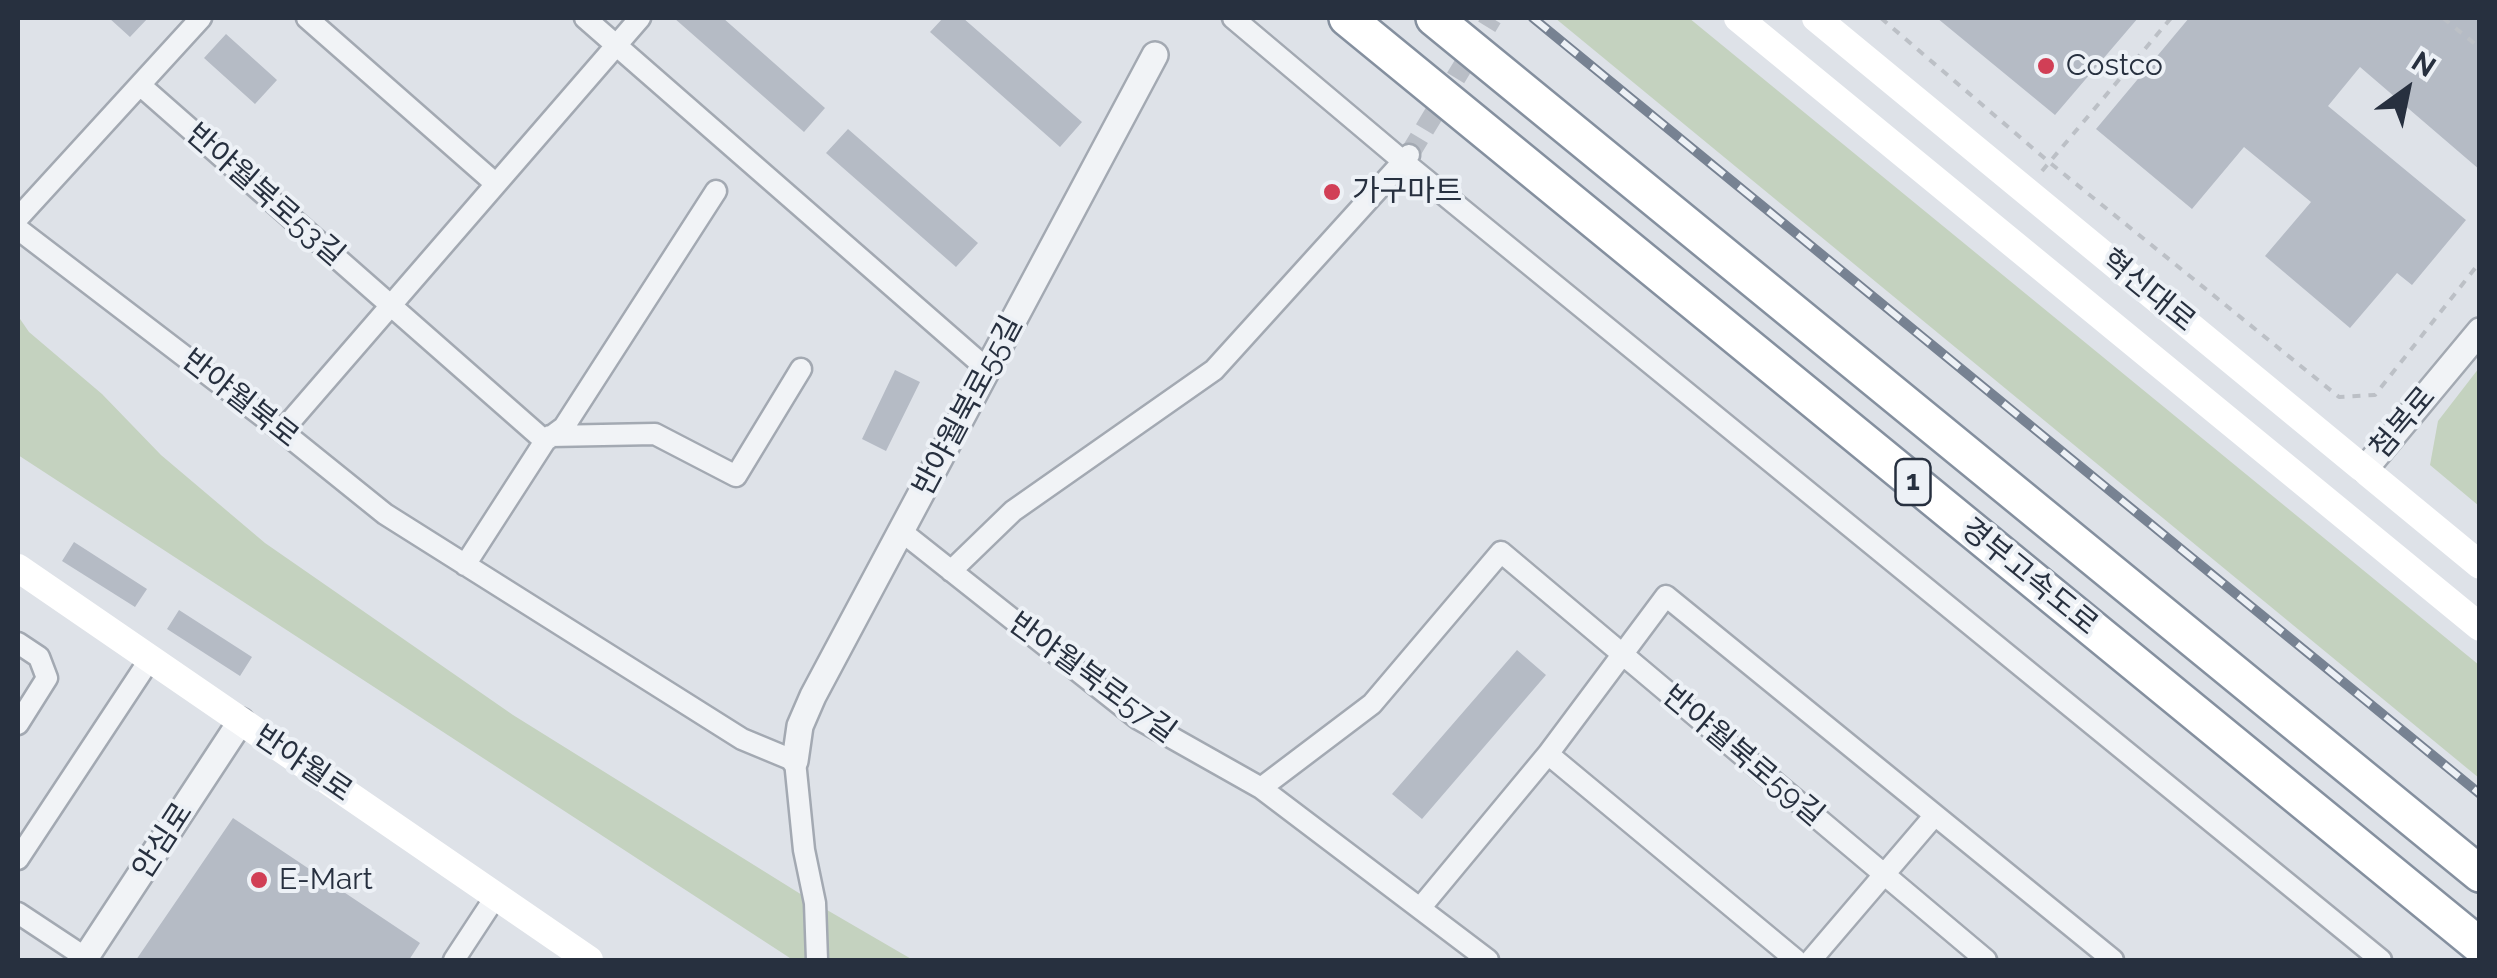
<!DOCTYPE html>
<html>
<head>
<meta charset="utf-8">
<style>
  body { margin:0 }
  #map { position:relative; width:2497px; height:978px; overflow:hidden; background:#dee2e8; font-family:Raleway,sans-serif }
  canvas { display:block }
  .frame { position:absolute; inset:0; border:20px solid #27303f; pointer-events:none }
  .north { position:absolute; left:2357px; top:40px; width:100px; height:100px; -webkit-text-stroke:8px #edf1f6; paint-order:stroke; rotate:33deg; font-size:28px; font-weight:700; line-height:40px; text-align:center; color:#27303f }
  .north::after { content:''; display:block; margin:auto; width:35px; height:45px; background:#27303f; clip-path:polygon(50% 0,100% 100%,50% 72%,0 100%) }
</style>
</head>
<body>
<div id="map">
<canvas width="2497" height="978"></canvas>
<div class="frame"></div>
<div class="north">N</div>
</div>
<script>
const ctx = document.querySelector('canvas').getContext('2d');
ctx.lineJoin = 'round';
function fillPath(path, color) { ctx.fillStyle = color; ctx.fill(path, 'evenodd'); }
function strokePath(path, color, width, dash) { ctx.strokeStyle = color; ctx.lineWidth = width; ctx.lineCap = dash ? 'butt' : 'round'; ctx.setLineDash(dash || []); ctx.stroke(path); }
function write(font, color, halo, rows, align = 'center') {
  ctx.font = font + ' Raleway,"Noto Sans KR",sans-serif'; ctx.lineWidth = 8; ctx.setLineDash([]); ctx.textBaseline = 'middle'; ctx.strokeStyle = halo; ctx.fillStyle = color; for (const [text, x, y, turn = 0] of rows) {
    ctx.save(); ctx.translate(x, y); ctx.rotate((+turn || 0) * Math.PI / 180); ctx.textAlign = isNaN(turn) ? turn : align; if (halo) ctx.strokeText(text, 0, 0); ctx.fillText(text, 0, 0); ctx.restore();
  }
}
fillPath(new Path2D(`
  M1555 18H1689L2479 665V778Z
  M18 316 29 332 102 394 161 455 265 543 513 715 815 903 913 960H793L18 455Z
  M2479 368V506L2430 465 2438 421Z`), '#c4d2bf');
fillPath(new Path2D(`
  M109 18H148L130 37Z
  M674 18H723L825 108 804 132Z
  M943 18H963L1082 122 1060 147 930 32Z
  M1937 18H2138L2055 115Z
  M2189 18H2480V170L2360 67 2328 106 2466 220 2412 285 2397 273 2350 328 2265 256 2311 202 2244 147 2192 209 2096 129Z
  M226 34 277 80 255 104 204 58Z
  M848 129 978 243 956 267 826 153Z
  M895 370 920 382 886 451 862 439Z
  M74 542 147 589 135 607 62 561Z
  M179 610 252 657 240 676 167 629Z
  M1517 650 1546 675 1422 819 1392 794Z
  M233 818 420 943 409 960H136Z`), '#b5bbc5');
strokePath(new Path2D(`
  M1409 155 1492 18`), '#b9bec6', 20, [20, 10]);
const minor = new Path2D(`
  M307 18 496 184
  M585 18 987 369
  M1233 18 1404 162 2381 960
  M140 85 545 441
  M18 218 201 18
  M18 229 282 431 385 514 742 739 795 761 804 850 815 903 817 960
  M282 431 640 18
  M550 436 655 434 736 476 801 369
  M901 531 1137 718 1261 788 1372 704 1501 552 1986 960
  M465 565 545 441 564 427 716 191
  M951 571 1013 511 1214 370 1409 155
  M18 643 39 657 47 678 18 724
  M1548 754 1666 596 2113 960
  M1261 788 1488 960
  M18 859 150 659
  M1421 907 1548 754 1796 960
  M18 913 86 958
  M454 960 496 896
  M1811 960 1935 815`);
const tertiary = new Path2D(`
  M2365 469 2480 331
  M795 761 800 726 813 696 1155 55
  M84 960 241 721`);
const motorway = new Path2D(`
  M1347 18 2480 946
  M1434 18 2480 874`);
strokePath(minor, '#a3a9b2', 25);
strokePath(tertiary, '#a3a9b2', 30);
strokePath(motorway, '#85909f', 40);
strokePath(new Path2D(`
  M1881 18 2049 162 2339 397 2375 395 2480 262
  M2443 18 2480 48
  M2042 171 2171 18`), '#bcc0c6', 4, [8, 8]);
strokePath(minor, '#f1f3f6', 20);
strokePath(tertiary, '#f1f3f6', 25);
strokePath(new Path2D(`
  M1738 18 2480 627
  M1816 18 2480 565
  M18 568 589 960`), '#fff', 28);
strokePath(motorway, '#fff', 35);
const rail = new Path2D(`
  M1533 18 2480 794`);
strokePath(rail, '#778292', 10);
strokePath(rail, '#edf1f6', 6, [19]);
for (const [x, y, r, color] of [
  [2046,66,10,"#d13f56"],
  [1332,192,10,"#d13f56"],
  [259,880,10,"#d13f56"]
]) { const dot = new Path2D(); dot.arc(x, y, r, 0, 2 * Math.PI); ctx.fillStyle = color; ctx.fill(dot); strokePath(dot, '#edf1f6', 4); }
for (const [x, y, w] of [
  [1913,482,35]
]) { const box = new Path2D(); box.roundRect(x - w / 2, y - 23, w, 46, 8); ctx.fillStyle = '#edf1f6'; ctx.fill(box); strokePath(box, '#27303f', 2.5); }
write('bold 28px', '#27303f', null, [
  ["1",1913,482]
]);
write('30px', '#27303f', '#edf1f6', [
  ["Costco",2066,66],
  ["가구마트",1352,192],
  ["E-Mart",279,880]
], 'left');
write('30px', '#27303f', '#edf1f6', [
  ["반야월북로53길",265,195,41],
  ["혁신대로",2148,291,39],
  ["반야월북로",240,399,38],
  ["반야월북로55길",968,406,-62],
  ["첨복로",2403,423,-50],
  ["경부고속도로",2029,577,39],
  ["반야월북로57길",1092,678,36],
  ["반야월북로59길",1743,756,40],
  ["반야월로",303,764,34],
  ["안심로",163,841,-57]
]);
</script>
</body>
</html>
